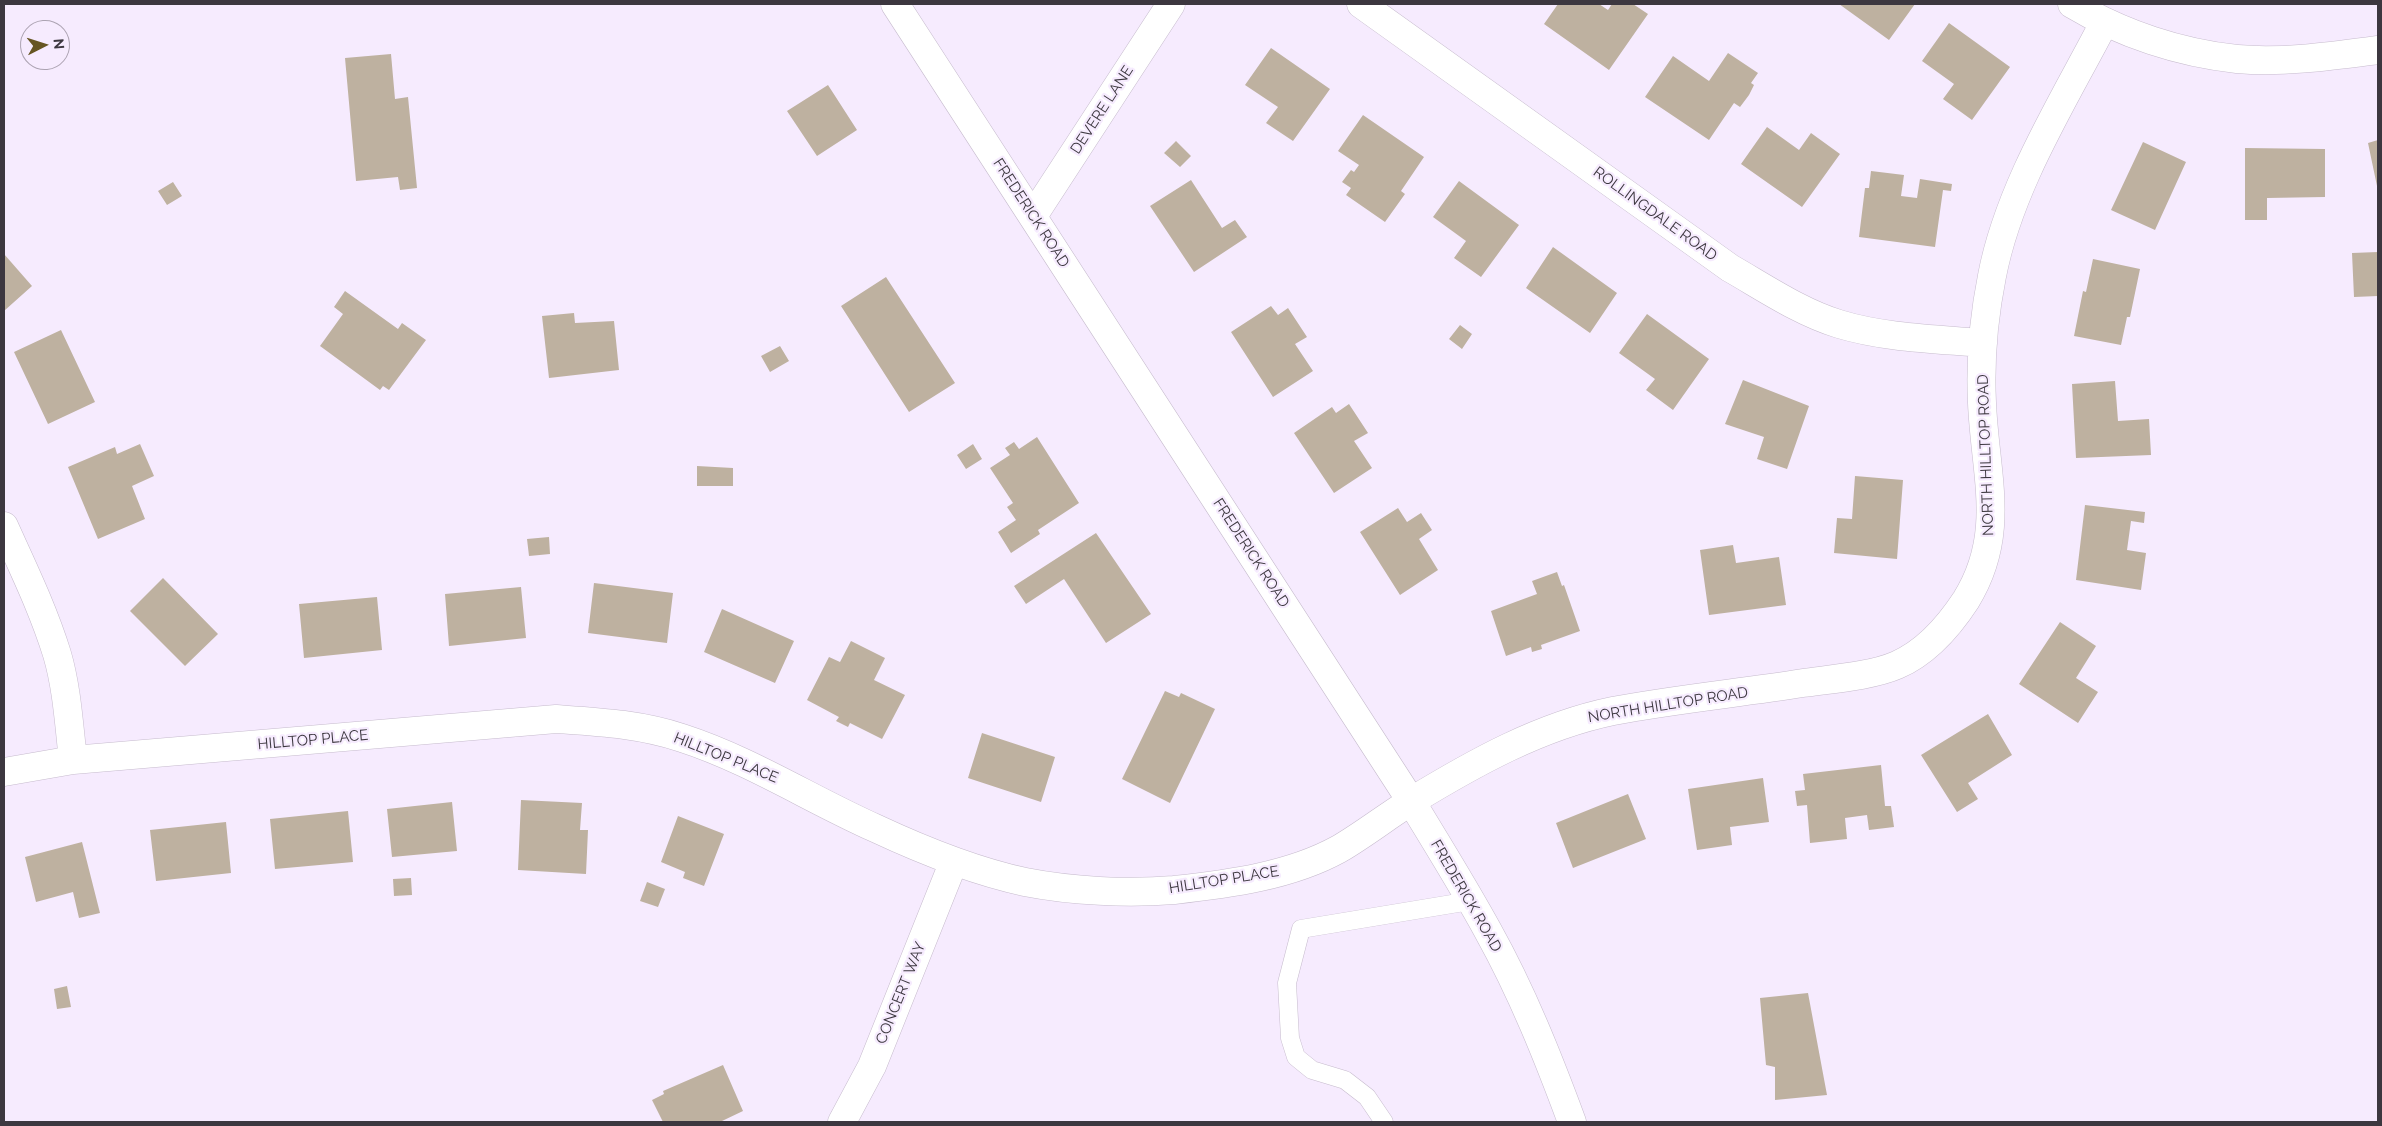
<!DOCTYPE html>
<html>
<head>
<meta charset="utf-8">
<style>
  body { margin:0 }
  #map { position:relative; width:2382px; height:1126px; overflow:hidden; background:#f6ebfe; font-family:Raleway,sans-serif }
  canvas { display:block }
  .frame { position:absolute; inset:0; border:5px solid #3c373f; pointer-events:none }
  .north { position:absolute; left:20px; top:20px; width:50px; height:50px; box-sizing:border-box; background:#f6ebfe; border:1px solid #aca3b2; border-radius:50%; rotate:85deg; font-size:14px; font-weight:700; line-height:20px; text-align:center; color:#3c373f }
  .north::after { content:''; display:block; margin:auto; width:18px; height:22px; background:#652; clip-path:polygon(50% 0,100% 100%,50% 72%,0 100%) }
</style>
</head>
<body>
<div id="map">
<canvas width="2382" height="1126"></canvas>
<div class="frame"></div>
<div class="north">N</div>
</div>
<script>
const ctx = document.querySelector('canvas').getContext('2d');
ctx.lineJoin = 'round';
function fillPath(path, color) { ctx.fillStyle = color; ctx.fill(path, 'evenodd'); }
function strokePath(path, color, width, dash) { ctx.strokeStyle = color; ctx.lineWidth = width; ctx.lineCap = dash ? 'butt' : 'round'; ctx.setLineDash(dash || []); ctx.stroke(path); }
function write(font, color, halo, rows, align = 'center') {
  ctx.font = font + ' Raleway,sans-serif'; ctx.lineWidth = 4.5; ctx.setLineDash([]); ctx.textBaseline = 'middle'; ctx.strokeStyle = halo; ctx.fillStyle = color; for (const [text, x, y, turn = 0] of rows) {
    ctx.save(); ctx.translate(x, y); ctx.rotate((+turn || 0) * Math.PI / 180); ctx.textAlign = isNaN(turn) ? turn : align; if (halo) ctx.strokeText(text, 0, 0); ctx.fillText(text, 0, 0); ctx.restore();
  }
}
fillPath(new Path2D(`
  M1558 4H1599L1608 10 1612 4H1633L1648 14 1609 70 1544 24Z
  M1839 4H1915L1889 40Z
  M1949 23 2010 67 1972 120 1943 99 1954 84 1922 61Z
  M1271 48 1330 89 1293 141 1266 123 1278 107 1245 85Z
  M1728 53 1758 73 1751 83 1754 85 1749 95 1740 107 1734 103 1709 140 1645 97 1673 56 1709 81Z
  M391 54 395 99 408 97 417 188 400 190 398 177 356 181 345 58Z
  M828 85 857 130 817 156 787 111Z
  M1363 115 1424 157 1401 191 1405 194 1385 222 1346 195 1351 188 1342 182 1351 170 1354 172 1359 165 1338 151Z
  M1767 127 1799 150 1811 133 1840 154 1802 207 1741 164Z
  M2378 140V185L2377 186 2368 143Z
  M1176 141 1191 156 1180 167 1164 153Z
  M2143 142 2186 162 2155 230 2111 210Z
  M2245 148 2325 149V197L2267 198V220H2245Z
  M1871 171 1904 175 1901 196 1917 198 1920 179 1952 184 1951 191 1943 190 1935 247 1859 237 1865 188H1869Z
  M1191 180 1222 228 1235 220 1247 237 1194 272 1150 206Z
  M1459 181 1519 225 1481 277 1454 258 1466 241 1433 217Z
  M173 182 182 196 167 205 158 191Z
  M1553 247 1617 293 1590 333 1526 288Z
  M2378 252V296L2354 297 2352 253Z
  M4 254 32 286 4 311Z
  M2093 259 2140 269 2130 317H2127L2121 345 2074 336 2083 291 2086 292Z
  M886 277 955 383 909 412 841 306Z
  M345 291 398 329 402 323 426 340 389 390 383 386 380 390 320 346 343 314 334 307Z
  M1271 306 1278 315 1288 308 1307 337 1295 344 1313 371 1273 397 1231 332Z
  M574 313 575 323 614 321 619 370 549 378 542 316Z
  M1647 314 1709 359 1673 410 1646 390 1655 379 1619 353Z
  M1460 325 1472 334 1462 349 1449 339Z
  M61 330 95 402 48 424 14 352Z
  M780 346 789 361 770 372 761 356Z
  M1743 380 1809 406 1787 469 1757 459 1764 437 1725 424Z
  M2115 381 2118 421 2149 419 2151 455 2076 458 2072 384Z
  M1349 404 1368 433 1354 441 1372 468 1334 493 1294 433 1332 407 1336 413Z
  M1037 437 1079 503 1038 530 1040 534 1011 553 998 532 1016 520 1007 507 1013 503 990 468 1010 455 1005 448 1014 442 1019 449Z
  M140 444 154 476 132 486 145 519 98 539 68 467 115 447 117 454Z
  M973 444 982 459 966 469 957 455Z
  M697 466 733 468V486H697Z
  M1855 476 1903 480 1897 559 1834 553 1837 518 1852 519Z
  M2085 505 2145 512 2144 523 2131 521 2127 550 2146 553 2141 590 2076 580Z
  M1398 508 1407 522 1421 513 1432 530 1419 539 1438 570 1400 595 1360 532Z
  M1096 533 1151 614 1106 643 1064 579 1026 604 1014 586Z
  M549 537 550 554 529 556 527 539Z
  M1733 545 1736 563 1779 557 1786 605 1709 615 1700 550Z
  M1557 572 1562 586 1564 585 1580 631 1541 645 1542 649 1532 652 1531 647 1506 656 1491 611 1537 594 1532 581Z
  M163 578 218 634 185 666 130 611Z
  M594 583 673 593 667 643 588 633Z
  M521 587 526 638 449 646 445 594Z
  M377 597 382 650 304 658 299 604Z
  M722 609 794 641 775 683 704 652Z
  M2060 622 2096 646 2076 678 2098 692 2078 723 2019 684Z
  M851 641 885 658 874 680 905 695 882 739 850 723 848 727 836 721 839 717 807 700 829 657 840 662Z
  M1165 691 1179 697 1181 693 1215 709 1170 803 1122 779Z
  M1988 714 2012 755 1968 783 1978 799 1957 812 1921 755Z
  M982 733 1055 757 1041 802 968 778Z
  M1881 765 1885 806H1891L1894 827 1869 830 1867 815 1845 818 1847 839 1810 843 1807 805 1797 806 1795 791 1805 790 1803 774Z
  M1763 778 1769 822 1730 827 1732 845 1697 850 1688 789Z
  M1628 794 1646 839 1573 868 1556 823Z
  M521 800 582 803 580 830H588L586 874 518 870Z
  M452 802 457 851 392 857 387 809Z
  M348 811 353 862 275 869 270 819Z
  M678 816 724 834 704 886 683 878 685 872 661 862Z
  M226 822 231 873 156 881 150 830Z
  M82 842 100 913 79 918 73 892 36 902 25 857Z
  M411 878 412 895 394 896 393 879Z
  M647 882 665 889 658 907 640 901Z
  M67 986 71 1007 57 1009 54 989Z
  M1808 993 1827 1095 1775 1100V1067L1766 1065 1760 998Z
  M723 1065 743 1111 722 1121V1122H663L652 1100 664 1094 663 1091Z`), '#beb1a0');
const service = new Path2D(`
  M1384 1122 1367 1097 1345 1080 1312 1070 1296 1057 1290 1038 1287 983 1301 929 1470 901`);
const minor = new Path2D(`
  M1361 4 1730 268C1765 288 1800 312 1839 324 1885 338 1936 339 1983 343
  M2072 4C2122 34 2180 53 2237 59 2284 63 2332 56 2378 50
  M1033 216 1171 4
  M4 526C23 568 43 609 57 654 67 688 69 725 73 760
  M4 772 73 760 556 719C599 722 640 724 682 738 750 760 810 799 875 828 922 850 974 871 1025 882 1071 891 1127 894 1174 890 1229 884 1290 876 1339 849 1363 835 1386 817 1410 802 1474 763 1540 726 1613 711 1676 699 1740 693 1803 683 1831 679 1872 676 1897 665 1927 652 1949 626 1966 600 2007 534 1985 475 1982 403 1980 362 1984 316 1992 276 2009 187 2063 102 2104 23
  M842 1122 872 1066 954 861`);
const secondary = new Path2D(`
  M895 4 1411 801C1437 844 1464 887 1488 931 1522 992 1548 1057 1572 1122`);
strokePath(service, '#c6bbcd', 19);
strokePath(minor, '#c6bbcd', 29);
strokePath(secondary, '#c6bbcd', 29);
strokePath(service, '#fff', 18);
strokePath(minor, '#fff', 28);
strokePath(secondary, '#fff', 28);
write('15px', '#3c373f', '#f6ebfe', [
  ["DEVERE LANE",1102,110,-57],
  ["FREDERICK ROAD",1031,213,57],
  ["ROLLINGDALE ROAD",1655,214,36],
  ["NORTH HILLTOP ROAD",1986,455,-92],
  ["FREDERICK ROAD",1251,553,57],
  ["NORTH HILLTOP ROAD",1668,705,-9],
  ["HILLTOP PLACE",313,740,-5],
  ["HILLTOP PLACE",726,758,22],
  ["HILLTOP PLACE",1224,880,-9],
  ["FREDERICK ROAD",1466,896,60],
  ["CONCERT WAY",901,993,-68]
]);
</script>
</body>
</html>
